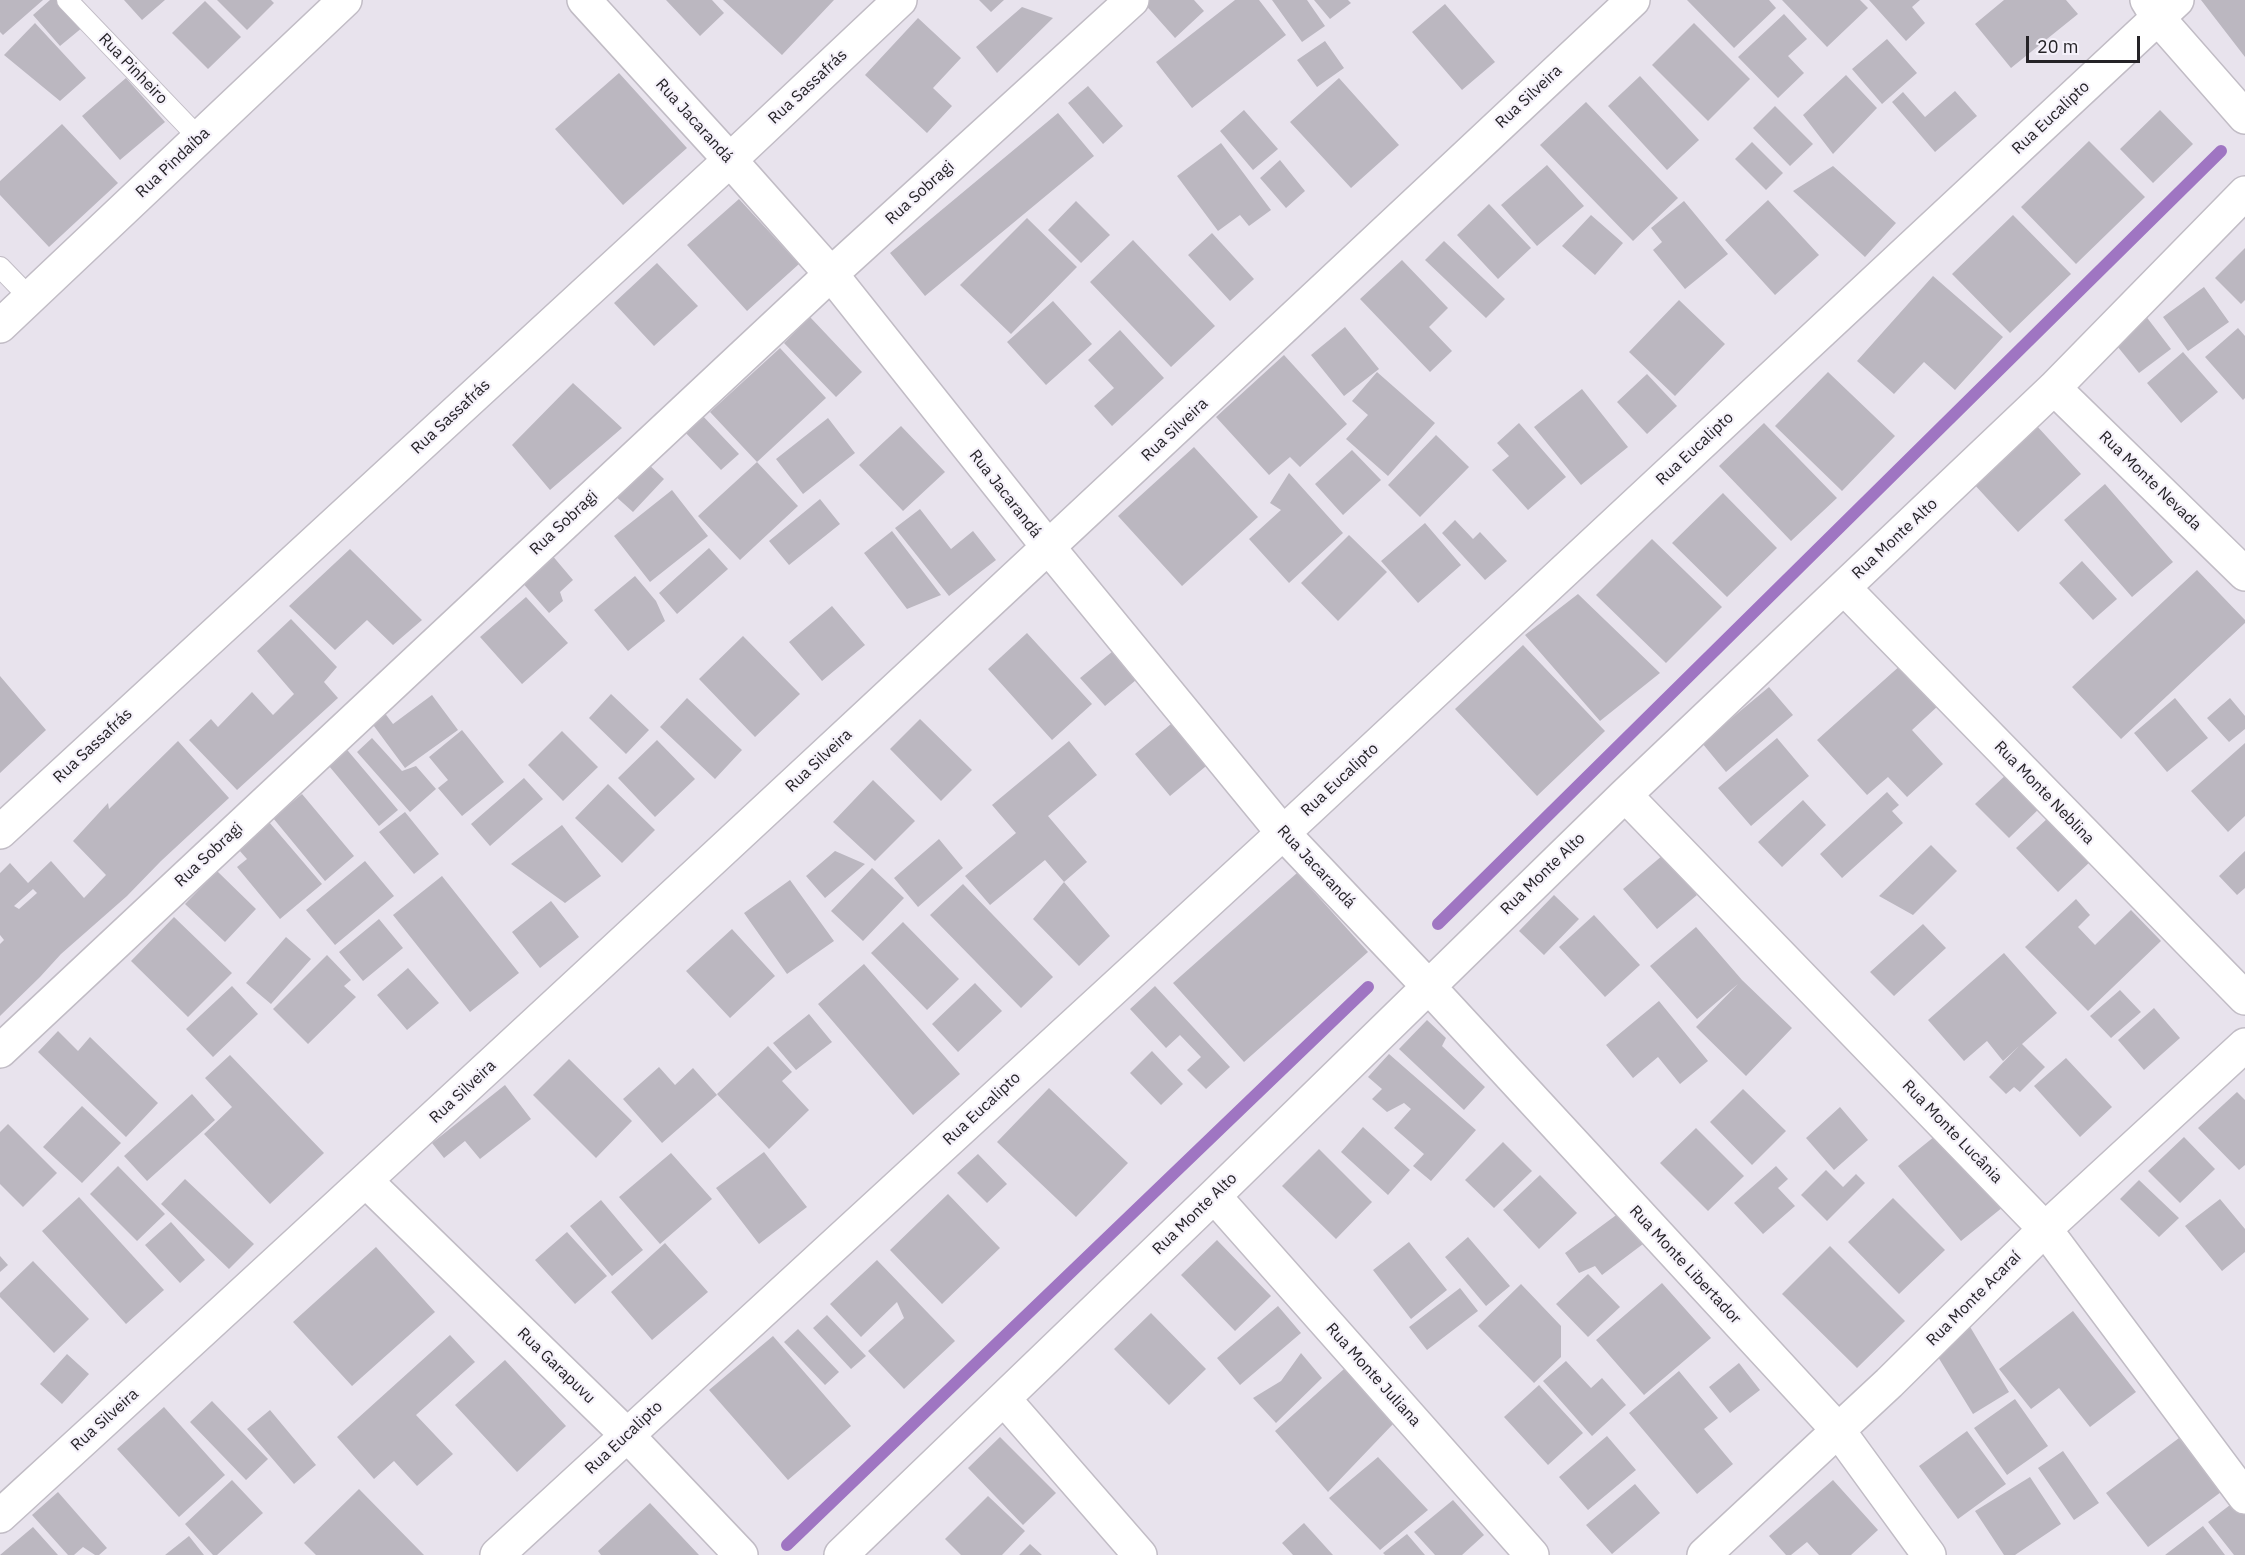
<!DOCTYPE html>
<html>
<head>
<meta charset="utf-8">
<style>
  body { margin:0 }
  #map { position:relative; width:2245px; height:1555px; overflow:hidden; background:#e8e3ed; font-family:"IBM Plex Sans",sans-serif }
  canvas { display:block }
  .scale { position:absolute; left:2026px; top:36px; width:114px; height:27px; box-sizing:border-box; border:3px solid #252327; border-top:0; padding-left:8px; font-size:18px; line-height:21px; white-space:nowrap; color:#252327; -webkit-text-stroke:4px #f5f1fa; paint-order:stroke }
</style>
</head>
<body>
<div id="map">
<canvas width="2245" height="1555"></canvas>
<div class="scale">20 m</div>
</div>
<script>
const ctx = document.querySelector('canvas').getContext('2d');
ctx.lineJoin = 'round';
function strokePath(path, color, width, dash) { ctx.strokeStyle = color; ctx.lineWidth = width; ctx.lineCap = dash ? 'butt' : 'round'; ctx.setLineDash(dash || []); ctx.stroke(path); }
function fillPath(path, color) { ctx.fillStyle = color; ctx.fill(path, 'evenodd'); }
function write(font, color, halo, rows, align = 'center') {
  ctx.font = font + ' "IBM Plex Sans",sans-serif'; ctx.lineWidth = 4.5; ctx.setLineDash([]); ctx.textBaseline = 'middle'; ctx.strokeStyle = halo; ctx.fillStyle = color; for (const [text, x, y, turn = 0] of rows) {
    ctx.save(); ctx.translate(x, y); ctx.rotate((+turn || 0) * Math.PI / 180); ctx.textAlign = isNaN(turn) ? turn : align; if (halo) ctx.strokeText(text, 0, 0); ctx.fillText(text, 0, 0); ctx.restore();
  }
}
strokePath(new Path2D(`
  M1438 924 2221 151
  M787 1545 1368 987`), '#9f75c2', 12);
fillPath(new Path2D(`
  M0 0H43L3 35 0 32Z
  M50 0H59L83 27 60 46 33 15Z
  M124 0H165L142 20Z
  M217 0H271L274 3 247 30Z
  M666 0H712L724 13 700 36Z
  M723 0H834L782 55Z
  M979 0H1004L991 12Z
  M1143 0H1194L1204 11 1175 38 1142 1Z
  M1235 0H1259L1286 35 1192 108 1156 62Z
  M1272 0H1307L1325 26 1302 42Z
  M1314 0H1348L1351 3 1330 19Z
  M1687 0H1769L1776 8 1734 48Z
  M1782 0H1860L1868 8 1827 47Z
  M1869 0H1920L1912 7 1925 23 1906 41Z
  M2004 0H2066L2078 14 2011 68 1975 24Z
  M2201 0H2245V57Z
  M205 1 241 37 208 69 172 33Z
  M1445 4 1495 62 1462 90 1412 32Z
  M1022 7 1053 18 997 73 976 47Z
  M1784 14 1807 39 1788 56 1804 73 1778 98 1738 57Z
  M918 18 961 58 933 88 952 106 927 133 865 75Z
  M35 23 86 78 60 101 4 55Z
  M1694 23 1750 79 1708 121 1652 65Z
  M1887 39 1917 73 1882 104 1852 69Z
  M1325 41 1344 68 1317 87 1297 60Z
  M619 73 687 148 623 205 555 129Z
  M1846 75 1877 108 1833 154 1803 115Z
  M1640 76 1699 140 1667 170 1608 106Z
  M126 78 165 122 120 160 82 116Z
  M1339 78 1399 145 1351 188 1290 122Z
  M1088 86 1123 126 1103 144 1068 103Z
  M1955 91 1977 116 1935 152 1892 102 1903 92 1925 117Z
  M1586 102 1678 198 1633 241 1540 145Z
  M1775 106 1813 144 1790 166 1753 128Z
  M1244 110 1278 149 1253 170 1220 131Z
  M2160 110 2193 144 2153 183 2120 149Z
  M1058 113 1094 156 925 296 890 253Z
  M62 124 118 183 49 247 0 195V181Z
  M2089 141 2145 197 2076 264 2021 207Z
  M1752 142 1783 173 1766 190 1735 159Z
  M1221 143 1271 210 1249 226 1240 215 1218 231 1177 176Z
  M1280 160 1305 191 1286 208 1260 178Z
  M1547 165 1584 206 1537 246 1501 205Z
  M1833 166 1896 223 1865 257 1793 191Z
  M739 199 799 264 747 311 687 245Z
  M1768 200 1819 255 1775 295 1725 240Z
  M1076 201 1110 235 1081 263 1048 230Z
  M1684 201 1728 254 1685 289 1653 250 1662 242 1651 228Z
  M1489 204 1531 248 1498 279 1457 235Z
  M1591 215 1623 243 1595 275 1562 246Z
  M2013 215 2071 274 2010 333 1952 274Z
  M1027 218 1077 267 1011 334 960 285Z
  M1212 233 1254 279 1230 301 1188 255Z
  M1133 240 1215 326 1171 367 1090 282Z
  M1444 241 1505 299 1486 318 1425 260Z
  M2245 248V300L2241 304 2215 278Z
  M1402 260 1448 308 1429 327 1452 351 1430 372 1360 299Z
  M657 263 698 306 654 346 614 303Z
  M1933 276 2003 337 1955 390 1924 362 1894 394 1857 361Z
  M2204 287 2229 322 2188 351 2163 317Z
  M1679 300 1725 344 1675 396 1629 352Z
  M1053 301 1092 344 1046 385 1007 342Z
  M2145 315 2171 349 2139 373 2113 341Z
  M810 317 862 372 836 397 784 343Z
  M1345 327 1379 369 1344 396 1311 355Z
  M2238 328 2245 336V398L2243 400 2205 357Z
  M1120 330 1164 378 1112 426 1094 406 1114 388 1088 360Z
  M780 348 826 398 757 462 710 412Z
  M2183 352 2218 392 2181 423 2147 383Z
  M1284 355 1347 424 1300 467 1290 457 1269 475 1216 417Z
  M1377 372 1435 423 1388 476 1346 439 1368 415 1352 401Z
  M1828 372 1895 436 1842 491 1775 426Z
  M1647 374 1677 406 1647 434 1617 402Z
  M573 383 622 428 550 490 512 445Z
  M1582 389 1628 447 1581 485 1534 427Z
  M700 413 739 454 721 470 683 430Z
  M828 418 855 453 803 494 776 459Z
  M1519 423 1566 477 1528 510 1492 470 1509 456 1497 443Z
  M1764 423 1837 498 1791 541 1719 466Z
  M2036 425 2081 474 2018 532 1973 483Z
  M901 426 945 472 903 511 859 465Z
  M1436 435 1469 467 1420 517 1388 485Z
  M1194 447 1258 517 1182 586 1118 516Z
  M1352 450 1381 480 1343 515 1315 484Z
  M644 460 664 479 633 512 613 494Z
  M757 462 798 506 740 560 698 516Z
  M1289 473 1343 533 1289 583 1249 539 1281 510 1270 503Z
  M2105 484 2173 562 2132 597 2064 520Z
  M672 490 708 536 650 582 614 536Z
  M1723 493 1777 548 1727 597 1672 543Z
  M820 499 840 524 789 565 769 541Z
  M920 509 951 549 973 531 996 560 949 596 895 528Z
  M1455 520 1473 539 1480 532 1507 561 1485 580 1442 533Z
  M1425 523 1461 565 1418 603 1381 561Z
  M892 531 941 595 907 609 864 553Z
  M1349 535 1387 572 1338 621 1301 583Z
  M1652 539 1722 607 1666 663 1596 595Z
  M709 548 728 569 677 614 659 593Z
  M350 549 422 620 393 645 367 620 335 650 289 606Z
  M551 554 573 580 560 592 563 601 549 613 520 580Z
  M2082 561 2117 599 2093 620 2059 583Z
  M2197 570 2245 620V623L2121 739 2072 687Z
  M635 576 656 601 665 621 628 651 594 610Z
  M1578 594 1660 673 1600 721 1525 635Z
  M526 597 568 643 522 684 480 637Z
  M832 606 865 645 822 681 789 642Z
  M291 619 337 667 324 682 338 698 237 790 189 740 211 719 218 727 252 692 273 715 294 694 257 651Z
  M1027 633 1092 704 1052 740 988 669Z
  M743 636 800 694 755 737 699 679Z
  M1523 645 1605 731 1537 796 1455 709Z
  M1118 647 1142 675 1105 706 1080 678Z
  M1902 664 1939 705 1912 730 1943 764 1907 797 1888 777 1867 795 1817 740Z
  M0 676 46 730 0 773Z
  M1769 687 1793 715 1726 772 1702 743Z
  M611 694 649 730 626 754 589 718Z
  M432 695 458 730 405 768 368 718 381 708 393 724Z
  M687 698 742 750 715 779 660 727Z
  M2175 698 2208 738 2167 772 2134 733Z
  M2230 698 2245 716V729L2229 742 2207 718Z
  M920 719 972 770 941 801 890 749Z
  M1177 719 1211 762 1170 796 1135 754Z
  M462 730 504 782 462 816 438 788 448 780 429 757Z
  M562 731 598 767 563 801 528 765Z
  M372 738 402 771 416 766 436 789 410 812 357 752Z
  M1777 738 1809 776 1751 826 1718 788Z
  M657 740 695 779 655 817 618 778Z
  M178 741 229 798 161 861 127 896 61 954 40 977 0 1016V944L4 940 0 935V873L10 863 28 883 51 861 84 898 106 875 73 841 108 803 109 809ZM33 889 37 893 19 909 14 906Z
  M1069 741 1097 775 1048 816 1087 862 1064 882 1045 860 990 905 965 876 1016 833 992 805Z
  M2245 743V816L2228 832 2191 791Z
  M343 745 398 810 379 826 324 760Z
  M2010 771 2043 805 2009 838 1975 804Z
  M524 778 543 799 490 846 471 824Z
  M873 780 915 821 875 861 833 822Z
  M608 784 655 830 622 863 575 818Z
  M1887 792 1899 805 1892 811 1903 823 1842 878 1820 854Z
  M302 794 354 856 325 881 273 818Z
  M1803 800 1826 825 1782 867 1758 842Z
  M405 812 439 854 414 874 379 832Z
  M263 815 322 884 280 919 237 867 247 859 239 850 228 860Z
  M2049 817 2091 861 2058 892 2016 848Z
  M562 825 601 876 565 903 511 864Z
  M939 839 963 868 918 907 894 878Z
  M1931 845 1957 871 1913 915 1879 896Z
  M835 851 865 864 825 898 806 876Z
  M2245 851V888L2237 895 2219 876Z
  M1663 855 1697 895 1657 929 1623 889Z
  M365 861 394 896 335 945 306 910Z
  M872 868 904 898 863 941 831 911Z
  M217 871 256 909 225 942 185 904Z
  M1297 873 1368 952 1244 1062 1173 983Z
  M442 876 519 973 470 1012 393 915Z
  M790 880 834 941 787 974 744 913Z
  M1064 882 1110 936 1079 966 1033 919Z
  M963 884 1053 977 1021 1008 930 915Z
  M1554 895 1579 919 1544 955 1519 931Z
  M2076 899 2090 915 2078 927 2095 945 2131 910 2161 941 2088 1011 2025 947Z
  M551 901 579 937 540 968 512 932Z
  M1594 915 1640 965 1605 997 1559 947Z
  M174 917 232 973 188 1017 131 961Z
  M379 919 403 948 363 981 339 952Z
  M903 922 959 979 927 1010 871 953Z
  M1923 924 1946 948 1894 996 1870 972Z
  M1696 927 1742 980 1792 1028 1746 1076 1696 1027 1738 984 1697 1019 1650 966Z
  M732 929 775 976 730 1018 686 971Z
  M286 937 311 959 271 1004 246 983Z
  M2004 953 2057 1013 2022 1044 2045 1067 2020 1092 2014 1087 2006 1094 1989 1077 2019 1046 2003 1061 1987 1041 1964 1061 1928 1020Z
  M327 955 351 980 344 986 356 997 308 1044 273 1009Z
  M864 964 960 1074 913 1115 818 1004Z
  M408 968 439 1003 407 1030 377 995Z
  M975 983 1002 1011 958 1052 932 1024Z
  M232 986 258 1014 213 1057 186 1029Z
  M1155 986 1230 1067 1206 1089 1187 1070 1201 1057 1180 1035 1166 1048 1130 1009Z
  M2120 990 2141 1012 2111 1038 2090 1016Z
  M1659 1001 1708 1061 1680 1084 1658 1057 1633 1078 1606 1045Z
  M2154 1008 2180 1038 2144 1070 2118 1040Z
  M809 1014 832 1042 796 1070 773 1043Z
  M1427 1020 1446 1038 1442 1046 1485 1087 1464 1110 1399 1049Z
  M58 1031 78 1051 90 1037 158 1103 126 1137 38 1052Z
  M768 1046 792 1072 782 1081 809 1110 769 1149 717 1094Z
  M1152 1051 1183 1084 1161 1105 1130 1073Z
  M1389 1054 1476 1130 1431 1181 1413 1166 1424 1154 1394 1128 1411 1109 1404 1103 1387 1112 1372 1099 1382 1089 1368 1077Z
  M230 1055 324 1153 270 1204 204 1134 232 1107 205 1078Z
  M2066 1058 2112 1107 2080 1137 2034 1086Z
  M569 1059 632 1121 596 1158 533 1095Z
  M659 1067 675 1085 693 1068 717 1095 662 1143 623 1099Z
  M505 1085 531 1119 480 1159 465 1141 444 1158 432 1143Z
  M1049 1088 1128 1163 1076 1217 997 1142Z
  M1743 1089 1786 1131 1752 1165 1710 1122Z
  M2237 1092 2245 1100V1165L2239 1170 2198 1128Z
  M192 1094 215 1120 147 1181 124 1156Z
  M82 1106 121 1143 82 1183 43 1147Z
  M1840 1107 1868 1140 1834 1170 1806 1138Z
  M8 1124 57 1173 23 1207 0 1184V1132Z
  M1363 1127 1410 1170 1388 1195 1341 1152Z
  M1696 1128 1744 1176 1708 1211 1660 1163Z
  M1940 1132 2003 1207 1961 1241 1898 1166Z
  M2184 1137 2215 1169 2180 1203 2148 1171Z
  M1503 1142 1532 1171 1494 1208 1465 1180Z
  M1319 1149 1372 1202 1336 1239 1282 1186Z
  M764 1152 807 1207 759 1244 716 1188Z
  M671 1153 712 1199 660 1244 619 1197Z
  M978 1154 1007 1184 987 1203 957 1173Z
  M118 1166 165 1214 137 1241 90 1194Z
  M1776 1166 1788 1179 1778 1188 1795 1206 1763 1234 1734 1203Z
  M1826 1170 1843 1187 1856 1174 1865 1183 1827 1221 1801 1195Z
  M1540 1175 1577 1213 1539 1249 1503 1210Z
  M185 1179 254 1244 229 1269 161 1204Z
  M2139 1180 2179 1218 2159 1237 2120 1199Z
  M948 1194 1000 1248 942 1304 890 1250Z
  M79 1197 164 1290 126 1324 42 1231Z
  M1893 1198 1945 1250 1899 1294 1848 1242Z
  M2220 1199 2245 1229V1252L2222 1271 2185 1226Z
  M601 1200 643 1250 612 1276 570 1226Z
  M1619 1213 1643 1244 1602 1275 1595 1266 1579 1273 1565 1253Z
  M171 1222 205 1260 180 1283 145 1245Z
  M567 1232 607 1276 575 1304 535 1260Z
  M1468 1237 1510 1286 1486 1306 1445 1257Z
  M1217 1240 1271 1296 1235 1331 1181 1275Z
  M1409 1242 1447 1290 1411 1319 1373 1270Z
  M665 1243 708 1292 652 1340 611 1292Z
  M1830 1246 1905 1321 1857 1368 1782 1294Z
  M376 1247 435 1312 352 1386 293 1322Z
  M0 1256 8 1265 0 1272Z
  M877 1260 955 1341 904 1389 868 1351 904 1318 897 1302 861 1337 830 1304Z
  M33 1261 89 1319 54 1353 0 1297V1293Z
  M1588 1274 1620 1307 1588 1337 1556 1304Z
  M1662 1283 1711 1338 1644 1395 1596 1340Z
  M1521 1284 1561 1326V1357L1534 1383 1478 1326Z
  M1460 1288 1478 1311 1427 1350 1409 1327Z
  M1278 1306 1301 1333 1240 1385 1217 1358Z
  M2073 1311 2136 1392 2090 1427 2059 1388 2031 1409 1999 1369Z
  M1151 1313 1206 1369 1169 1405 1114 1349Z
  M827 1315 866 1356 851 1369 813 1328Z
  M1966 1320 2009 1392 1973 1414 1935 1352Z
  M798 1329 839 1372 825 1385 784 1342Z
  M450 1335 475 1362 416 1415 453 1454 417 1486 394 1461 374 1479 337 1437Z
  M773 1336 851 1426 788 1480 709 1390Z
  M1301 1353 1322 1378 1276 1423 1253 1398 1281 1381Z
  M67 1354 89 1374 62 1404 40 1384Z
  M505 1360 566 1426 517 1472 455 1405Z
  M1566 1361 1591 1388 1602 1378 1626 1405 1592 1436 1543 1381Z
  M1739 1363 1760 1390 1730 1413 1709 1387Z
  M1344 1369 1394 1423 1328 1492 1275 1431Z
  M1679 1371 1718 1418 1704 1429 1733 1464 1697 1494 1629 1413Z
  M1539 1385 1583 1433 1548 1465 1504 1417Z
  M2015 1399 2048 1446 2007 1475 1974 1428Z
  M212 1401 268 1459 246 1480 190 1422Z
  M164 1407 225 1475 179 1517 117 1449Z
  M270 1410 316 1465 294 1484 247 1429Z
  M1967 1431 2006 1484 1958 1519 1919 1466Z
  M1607 1436 1636 1470 1588 1510 1559 1477Z
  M1000 1437 1056 1493 1023 1525 968 1468Z
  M2179 1438 2221 1492 2148 1547 2106 1493Z
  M2063 1451 2099 1503 2074 1520 2038 1468Z
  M1378 1457 1428 1510 1380 1550 1329 1498Z
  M2030 1477 2061 1524 2015 1555H2004L1975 1511Z
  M232 1480 263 1513 217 1555H213L185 1524Z
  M1833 1480 1878 1530 1851 1555H1819L1807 1542 1791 1555H1786L1769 1536Z
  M1635 1484 1660 1513 1612 1554 1586 1525Z
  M359 1489 424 1555H316L304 1543Z
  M58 1492 107 1548 99 1555H95L83 1547 74 1555H68L32 1515Z
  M988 1496 1025 1531 1002 1555H961L945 1539Z
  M2239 1498 2245 1506V1555H2234L2208 1522Z
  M1453 1500 1484 1535 1462 1555H1435L1414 1532Z
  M650 1503 699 1555H601L598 1551Z
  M1304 1523 1333 1555H1293L1282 1543Z
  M2203 1526 2225 1555H2165Z
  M33 1527 58 1555H0Z
  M1407 1534 1425 1555H1385L1383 1553Z
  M189 1536 204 1555H165Z
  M1030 1544 1042 1555H1019Z`), '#bbb7c0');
const service = new Path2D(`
  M67 0 199 138
  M0 267 30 298`);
const minor = new Path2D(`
  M584 0 730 160 831 274 1049 548 1283 833 1428 986 1838 1430 1929 1555
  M2147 0 2158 18 2245 117
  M0 326 345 0
  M2054 388 2245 574
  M1844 588 2245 998
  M1625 795 2045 1229 2245 1497
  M0 832 730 160 900 0
  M0 1051 831 274 1132 0
  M366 1181 627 1435 741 1555
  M1214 1196 1532 1555
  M1004 1399 1140 1555
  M0 1516C548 1015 1091 508 1633 0
  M497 1555 1283 833 2177 0
  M841 1555 1214 1196 1625 795 2054 388 2245 193`);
const tertiary = new Path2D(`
  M1704 1555 1889 1383 2045 1229 2245 1045`);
strokePath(service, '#c1bcc5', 22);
strokePath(minor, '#c1bcc5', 36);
strokePath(tertiary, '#c1bcc5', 36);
strokePath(service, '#fff', 20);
strokePath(minor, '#fff', 33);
strokePath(tertiary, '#fff', 33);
write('16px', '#252327', '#f5f1fa', [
  ["Rua Pinheiro",133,69,46],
  ["Rua Sassafrás",808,87,-43],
  ["Rua Silveira",1529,97,-43],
  ["Rua Eucalipto",2051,118,-43],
  ["Rua Jacarandá",694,121,48],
  ["Rua Pindaíba",173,163,-43],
  ["Rua Sobragi",920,193,-42],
  ["Rua Sassafrás",451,417,-43],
  ["Rua Silveira",1175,430,-43],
  ["Rua Eucalipto",1695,449,-43],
  ["Rua Monte Nevada",2150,481,44],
  ["Rua Jacarandá",1005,494,52],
  ["Rua Sobragi",564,523,-43],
  ["Rua Monte Alto",1895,539,-43],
  ["Rua Sassafrás",93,746,-43],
  ["Rua Silveira",819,761,-43],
  ["Rua Eucalipto",1340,780,-43],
  ["Rua Monte Neblina",2044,793,46],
  ["Rua Sobragi",209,855,-43],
  ["Rua Jacarandá",1316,867,47],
  ["Rua Monte Alto",1543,874,-44],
  ["Rua Silveira",463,1092,-43],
  ["Rua Eucalipto",982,1109,-43],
  ["Rua Monte Lucânia",1952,1132,46],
  ["Rua Monte Alto",1195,1214,-44],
  ["Rua Monte Libertador",1685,1265,47],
  ["Rua Monte Acaraí",1974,1299,-45],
  ["Rua Garapuvu",556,1366,44],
  ["Rua Monte Juliana",1373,1375,48],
  ["Rua Silveira",105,1420,-42],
  ["Rua Eucalipto",624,1438,-43]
]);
</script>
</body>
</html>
